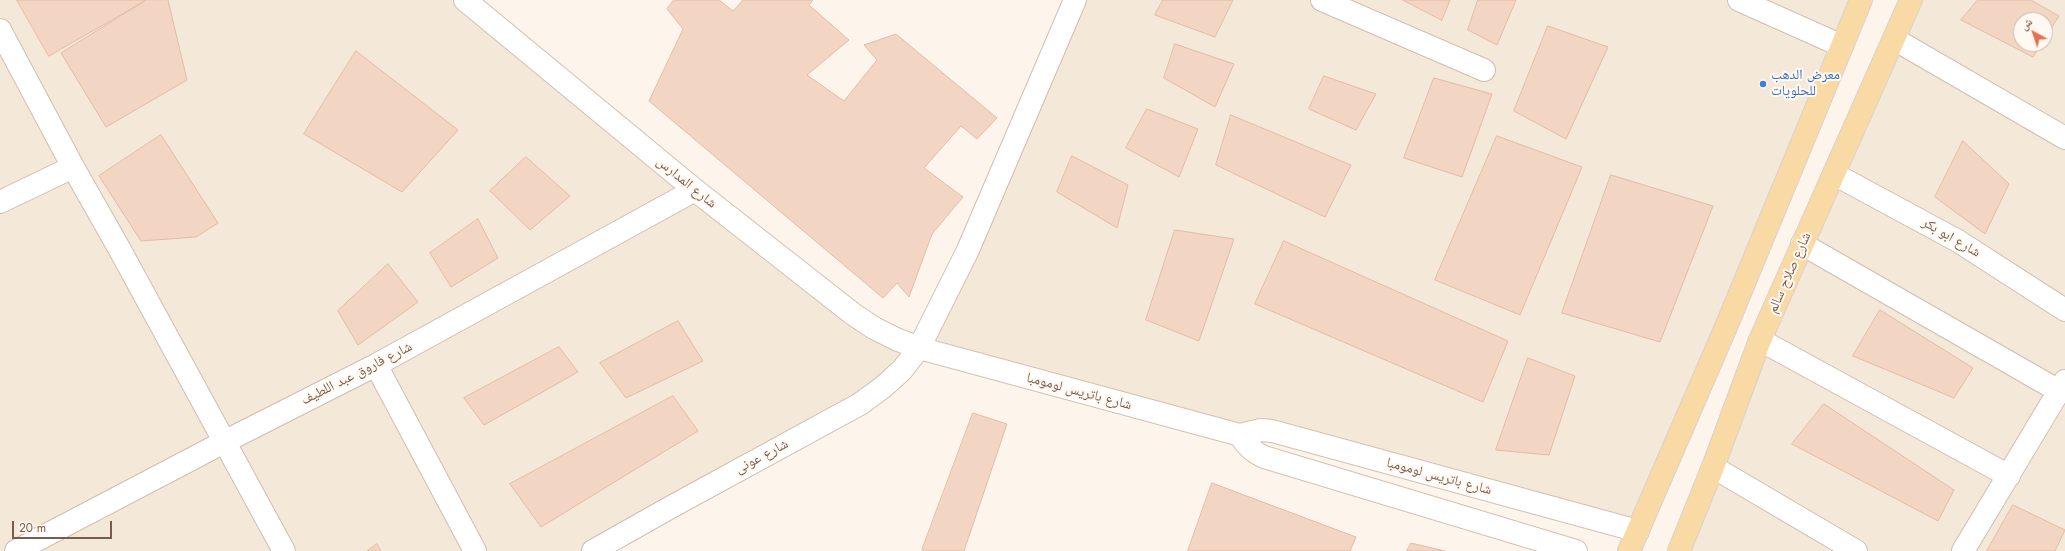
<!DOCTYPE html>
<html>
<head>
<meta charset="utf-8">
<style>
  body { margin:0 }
  #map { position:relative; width:2065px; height:551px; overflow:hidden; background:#fdf5eb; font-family:Jost,"Noto Naskh Arabic",sans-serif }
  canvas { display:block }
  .north { position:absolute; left:2013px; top:12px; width:40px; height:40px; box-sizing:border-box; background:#fff9f1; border:1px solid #c9baaf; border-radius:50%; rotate:320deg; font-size:11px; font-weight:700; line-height:16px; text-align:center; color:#785c4d }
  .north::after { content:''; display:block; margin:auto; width:14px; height:18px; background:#e47252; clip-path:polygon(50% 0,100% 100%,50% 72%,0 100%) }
  .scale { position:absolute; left:12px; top:521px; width:100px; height:18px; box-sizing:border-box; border:2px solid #785c4d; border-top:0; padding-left:5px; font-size:12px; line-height:14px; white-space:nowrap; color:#785c4d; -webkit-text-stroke:3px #fff9f1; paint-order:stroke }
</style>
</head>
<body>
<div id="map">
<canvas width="2065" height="551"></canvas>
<div class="north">ش</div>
<div class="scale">20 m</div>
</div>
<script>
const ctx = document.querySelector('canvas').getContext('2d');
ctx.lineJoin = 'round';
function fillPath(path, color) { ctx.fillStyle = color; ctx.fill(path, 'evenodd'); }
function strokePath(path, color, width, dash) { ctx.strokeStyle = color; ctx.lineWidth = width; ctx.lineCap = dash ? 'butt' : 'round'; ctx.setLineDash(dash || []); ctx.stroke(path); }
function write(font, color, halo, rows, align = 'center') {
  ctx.font = font + ' Jost,"Noto Naskh Arabic",sans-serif'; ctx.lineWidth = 4; ctx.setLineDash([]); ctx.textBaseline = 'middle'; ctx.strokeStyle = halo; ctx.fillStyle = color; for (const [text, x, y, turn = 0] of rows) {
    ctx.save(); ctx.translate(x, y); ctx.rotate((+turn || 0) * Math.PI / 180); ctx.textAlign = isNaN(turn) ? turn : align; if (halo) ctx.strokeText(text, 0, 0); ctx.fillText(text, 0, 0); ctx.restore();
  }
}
fillPath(new Path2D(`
  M0 0H455L914 351 881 386 598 551H0Z
  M1074 0H1858L1637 529 1241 432 920 347Z
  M1912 0H2065V551H1863L1716 466ZM2021 20H2045V44H2021Z
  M1714 468 1856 551H1680Z`), '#f4e8d9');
const building = new Path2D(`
  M17 0H144L145 1 49 56Z
  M168 0 187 80 106 127 61 53 146 0Z
  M674 0H719L733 11 743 0H813L809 5 849 40 807 75 844 101 877 60 864 45 896 34 997 118 977 139 961 126 924 168 963 197 932 234 909 297 897 283 883 298 649 101 683 29 667 9Z
  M1163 0H1233L1215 37 1155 15Z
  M1403 0H1450L1442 20Z
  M1478 0H1516L1497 45 1468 30Z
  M1978 0H2031L2059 16 2045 38V20H2021V44H2041L2033 57 1961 20Z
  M1548 26 1608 47 1566 139 1514 111Z
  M1175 44 1234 64 1215 107 1164 78Z
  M356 51 458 130 402 192 304 134Z
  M1324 76 1376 94 1356 130 1309 109Z
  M1434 78 1492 94 1462 177 1404 158Z
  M1147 109 1198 129 1179 177 1126 148Z
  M1231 115 1351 165 1325 217 1216 165Z
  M161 135 218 223 196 237 141 241 99 176Z
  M1497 136 1582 167 1520 315 1435 280Z
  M1963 141 2009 184 1985 234 1935 197Z
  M1072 156 1128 185 1117 228 1057 192Z
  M526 157 570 196 530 230 490 191Z
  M1611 175 1713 206 1660 342 1562 313Z
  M478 219 498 258 451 287 430 253Z
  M1175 230 1234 239 1199 341 1146 320Z
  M1284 241 1508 341 1483 402 1255 304Z
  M388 264 418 302 358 345 338 311Z
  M1880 310 1973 368 1954 398 1853 356Z
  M678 321 703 361 626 398 600 363Z
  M559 347 578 372 484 425 464 398Z
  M1528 358 1575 376 1549 455 1496 450Z
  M673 396 698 431 541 527 510 484Z
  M1824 404 1954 490 1938 521 1792 444Z
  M973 413 1007 424 964 551H924L922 550Z
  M1212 483 1356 537 1350 551H1188Z
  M2013 505 2065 530 2055 551H1987Z
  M1411 543 1445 551H1407Z
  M377 544 381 551H367Z`);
fillPath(building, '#f2d5c2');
strokePath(building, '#e5bca3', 1);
const street = new Path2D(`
  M1322 0 1484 70
  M1739 0 1842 46
  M0 30 73 167 120 250 284 551
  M1894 39 2065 138
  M1834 174 1958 241 2065 310
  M0 202 73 167
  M1802 244 2059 391
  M1760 340 2009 476
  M376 365 475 551
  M1713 467 1856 551
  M16 551 224 442 376 365 695 190
  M593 551 671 507 860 404 882 388 902 370 919 348 968 250 1075 0
  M1963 551 2065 381`);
const secondary = new Path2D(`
  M465 0 695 190 853 314 874 328 896 339 919 348 1240 435 1261 430 1272 431 1638 531
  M1240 435C1246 446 1253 452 1264 457L1576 551`);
const primary = new Path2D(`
  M1629 551 1726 327 1861 0
  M1679 551 1713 467 1760 340 1911 0`);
strokePath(street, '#cfbeaf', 24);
strokePath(secondary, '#d5c0af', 24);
strokePath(primary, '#d9d1cd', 24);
strokePath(street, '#fff', 22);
strokePath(secondary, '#fff', 22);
strokePath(primary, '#fadaa4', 22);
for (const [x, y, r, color] of [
  [1763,84,4,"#3f7fe0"]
]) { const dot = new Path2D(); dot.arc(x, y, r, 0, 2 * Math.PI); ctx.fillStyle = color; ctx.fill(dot); strokePath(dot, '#fff9f1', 1.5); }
write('14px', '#366cbe', '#fff9f1', [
  ["معرض الدهب",1771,76],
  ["للحلويات",1771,92]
], 'left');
write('14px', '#785c4d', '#fff9f1', [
  ["شارع المدارس",686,183,39],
  ["شارع ابو بكر",1951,238,30],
  ["شارع صلاح سالم",1790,273,-66],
  ["شارع فاروق عبد اللطيف",357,374,-27],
  ["شارع باتريس لومومبا",1079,392,15],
  ["شارع عونى",762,457,-28],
  ["شارع باتريس لومومبا",1439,477,15]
]);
</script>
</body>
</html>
